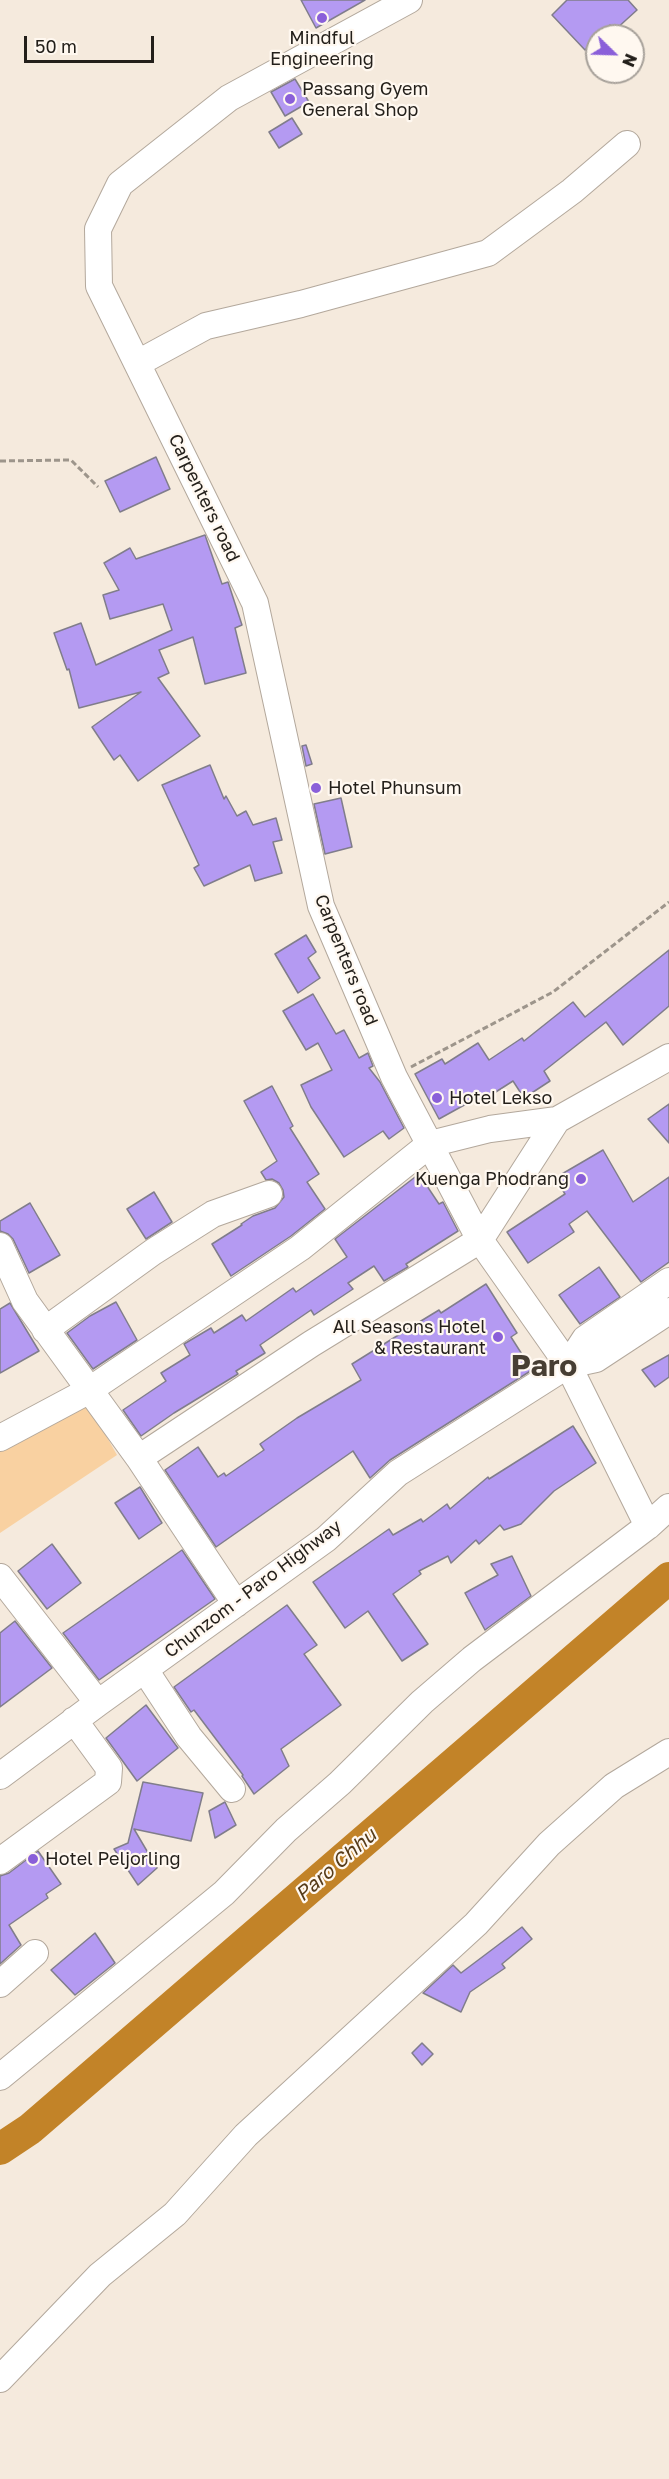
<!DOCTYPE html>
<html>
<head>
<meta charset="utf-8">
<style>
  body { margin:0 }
  #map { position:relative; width:669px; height:2479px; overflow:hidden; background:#f5eadd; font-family:"Golos Text",sans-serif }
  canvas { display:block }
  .north { position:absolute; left:585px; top:24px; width:60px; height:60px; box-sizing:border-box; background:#fff8f0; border:2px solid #a7a19a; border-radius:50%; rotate:113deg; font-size:16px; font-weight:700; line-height:24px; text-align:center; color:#231f1a }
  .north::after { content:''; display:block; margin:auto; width:21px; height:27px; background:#8a5fd9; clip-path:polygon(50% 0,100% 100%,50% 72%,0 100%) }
  .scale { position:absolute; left:24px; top:36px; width:130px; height:27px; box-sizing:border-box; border:3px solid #231f1a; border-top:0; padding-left:8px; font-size:18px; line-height:21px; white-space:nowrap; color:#231f1a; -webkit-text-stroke:4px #fff8f0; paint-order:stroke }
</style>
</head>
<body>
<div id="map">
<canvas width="669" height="2479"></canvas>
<div class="north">N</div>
<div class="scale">50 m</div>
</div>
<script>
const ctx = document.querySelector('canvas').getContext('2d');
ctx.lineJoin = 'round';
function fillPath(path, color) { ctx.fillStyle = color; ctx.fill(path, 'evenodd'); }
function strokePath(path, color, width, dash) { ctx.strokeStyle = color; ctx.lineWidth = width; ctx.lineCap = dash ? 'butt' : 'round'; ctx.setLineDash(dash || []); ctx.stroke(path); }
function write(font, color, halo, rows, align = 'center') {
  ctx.font = font + ' "Golos Text",sans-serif'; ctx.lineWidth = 4.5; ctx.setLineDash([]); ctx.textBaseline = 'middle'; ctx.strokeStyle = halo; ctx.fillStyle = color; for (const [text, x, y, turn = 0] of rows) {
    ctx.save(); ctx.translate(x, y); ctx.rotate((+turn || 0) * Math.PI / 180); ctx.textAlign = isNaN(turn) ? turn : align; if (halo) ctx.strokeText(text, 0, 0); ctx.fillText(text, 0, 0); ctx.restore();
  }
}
fillPath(new Path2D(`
  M86 1400 117 1455 0 1533V1448Z`), '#f9d1a1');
strokePath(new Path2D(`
  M0 2149 30 2129 669 1578`), '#c28328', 32);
const building = new Path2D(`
  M301 0H365L316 28Z
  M567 0H628L637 10 615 30 610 25 585 50 552 15Z
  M295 79 309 102 285 116 271 92Z
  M292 118 302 134 279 148 269 132Z
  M156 457 170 489 120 512 105 481Z
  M205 535 222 584 228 582 242 625 235 628 246 673 205 684 193 637 159 650 169 673 158 678 200 736 138 781 120 755 114 760 92 727 141 692 79 708 69 669 67 670 54 633 81 623 96 665 172 630 163 604 110 619 103 595 119 590 104 563 130 548 136 559Z
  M306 745 312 764 306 766 302 746Z
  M210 765 224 799 226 796 237 816 246 811 253 825 276 818 282 840 273 842 282 873 255 881 250 865 204 886 194 868 199 865 162 785Z
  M341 798 352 847 325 854 314 804Z
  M306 935 316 952 308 958 320 978 298 993 275 954Z
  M669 950V1006L623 1045 606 1022 544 1071 550 1081 524 1098 513 1081 480 1102 477 1098 439 1119 415 1074 442 1059 445 1064 478 1043 489 1060 522 1038 524 1041 573 1002 585 1017Z
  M313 994 336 1034 344 1030 359 1058 368 1053 373 1066 369 1068 380 1082 404 1128 389 1139 383 1131 344 1157 311 1107 301 1085 332 1070 318 1043 306 1050 283 1011Z
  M272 1086 293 1126 290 1128 319 1174 307 1182 325 1209 291 1236 231 1276 212 1244 242 1225 241 1224 253 1216 275 1208 284 1197 283 1190 279 1183 272 1179 266 1180 261 1172 277 1161 244 1101Z
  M669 1104V1143L648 1119Z
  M603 1150 633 1202 669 1177V1262L641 1282 587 1211 569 1224 574 1232 528 1263 507 1232 565 1194 555 1178Z
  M419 1174 439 1204 443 1202 458 1231 406 1264 408 1267 384 1281 374 1266 348 1283 353 1289 314 1315 311 1310 260 1345 265 1353 236 1371 238 1374 174 1413 141 1436 123 1410 166 1381 161 1373 190 1355 184 1344 211 1328 214 1333 242 1315 246 1321 293 1288 296 1292 347 1257 335 1239Z
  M154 1192 172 1222 146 1239 127 1209Z
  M30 1203 60 1255 29 1273 13 1239 8 1234 0 1231V1221Z
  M599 1267 620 1297 580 1324 559 1295Z
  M486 1284 517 1333 511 1337 532 1370 390 1460 370 1478 353 1451 216 1547 165 1470 198 1447 218 1477 224 1473 226 1476 264 1450 260 1444 297 1418 361 1380 352 1364 416 1324 439 1310 441 1313Z
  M116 1302 137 1340 93 1369 67 1333 90 1316Z
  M10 1303 39 1351 0 1373V1309Z
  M669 1355V1377L655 1387 642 1370Z
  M573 1426 596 1463 554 1491 521 1524 504 1530 500 1525 479 1544 476 1540 451 1563 448 1556 419 1571 421 1574 393 1594 428 1644 402 1661 368 1611 345 1628 313 1582 389 1529 393 1535 421 1519 423 1522 447 1504 450 1509 488 1477 489 1479Z
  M140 1487 162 1523 139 1539 115 1503Z
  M52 1544 81 1583 47 1609 18 1571Z
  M182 1550 215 1599 99 1680 63 1633Z
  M512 1556 531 1596 485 1630 465 1593 498 1575 491 1564Z
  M287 1605 317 1645 304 1654 341 1705 281 1749 289 1766 254 1794 242 1776 243 1775 194 1710 191 1712 174 1687Z
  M15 1621 52 1668 0 1707V1633Z
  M146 1705 178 1748 137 1781 106 1738Z
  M143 1782 203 1793 191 1841 134 1829 157 1868 138 1885 114 1849 128 1843Z
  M225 1802 236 1825 215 1838 209 1811Z
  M38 1851 61 1884 46 1894 48 1898 9 1925 21 1945 0 1964V1876L9 1873Z
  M522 1927 532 1939 502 1964 505 1968 470 1992 461 2012 423 1993 453 1965 461 1973Z
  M95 1933 115 1963 75 1995 51 1970Z
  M422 2043 433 2054 422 2065 412 2053Z`);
fillPath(building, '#b49af2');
strokePath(building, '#807d8b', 1.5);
const minor = new Path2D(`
  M409 0 229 98 120 184 98 229 99 286 255 603 321 906 394 1077 480 1240 568 1365 648 1526
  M138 363 206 326 301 304 488 253 572 191 627 144
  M0 1246 25 1301 139 1458 236 1604
  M45 1330 153 1252 213 1214 269 1194
  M568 1365 585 1339 669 1281
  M0 1438 88 1391 300 1248 430 1144 490 1129 557 1120 669 1057
  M139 1458 311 1344 480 1240 557 1120
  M0 1577 98 1703
  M145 1670 189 1737 232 1789
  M0 1776 98 1703 326 1539 398 1473 568 1365 596 1359 669 1311
  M0 1861 108 1782 109 1768 74 1720
  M0 1984 35 1953
  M0 2077 224 1893 286 1830 340 1783 422 1702 472 1659 648 1526 669 1507
  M0 2379 100 2275 175 2214 246 2135 476 1924 549 1844 614 1786 669 1752`);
strokePath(minor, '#b3a89c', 28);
strokePath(new Path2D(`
  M0 461 71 460 98 487
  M411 1067 553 992 669 902`), '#9d958b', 3, [6, 3]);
strokePath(minor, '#fff', 26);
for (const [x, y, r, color] of [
  [322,18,6,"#8a5fd9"],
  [290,99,6,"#8a5fd9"],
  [316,788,6,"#8a5fd9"],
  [437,1098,6,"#8a5fd9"],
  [581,1179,6,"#8a5fd9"],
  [498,1337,6,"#8a5fd9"],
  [33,1859,6,"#8a5fd9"]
]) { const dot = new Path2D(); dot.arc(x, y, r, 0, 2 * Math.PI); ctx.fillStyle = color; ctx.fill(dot); strokePath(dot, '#fff8f0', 2); }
write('18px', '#231f1a', '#fff8f0', [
  ["Mindful",322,38,"center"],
  ["Engineering",322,59,"center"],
  ["Passang Gyem",302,89],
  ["General Shop",302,110],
  ["Hotel Phunsum",328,788],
  ["Hotel Lekso",449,1098],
  ["Kuenga Phodrang",569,1179,"right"],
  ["All Seasons Hotel",486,1327,"right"],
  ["& Restaurant",486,1348,"right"],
  ["Hotel Peljorling",45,1859]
], 'left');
write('18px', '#231f1a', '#fff8f0', [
  ["Carpenters road",204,498,64],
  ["Carpenters road",346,960,68],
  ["Chunzom - Paro Highway",253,1589,-37]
]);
write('italic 20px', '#573c19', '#fff8f0', [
  ["Paro Chhu",336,1865,-41]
]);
write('bold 30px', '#473e33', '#fff8f0', [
  ["Paro",544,1366]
]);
</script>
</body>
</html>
